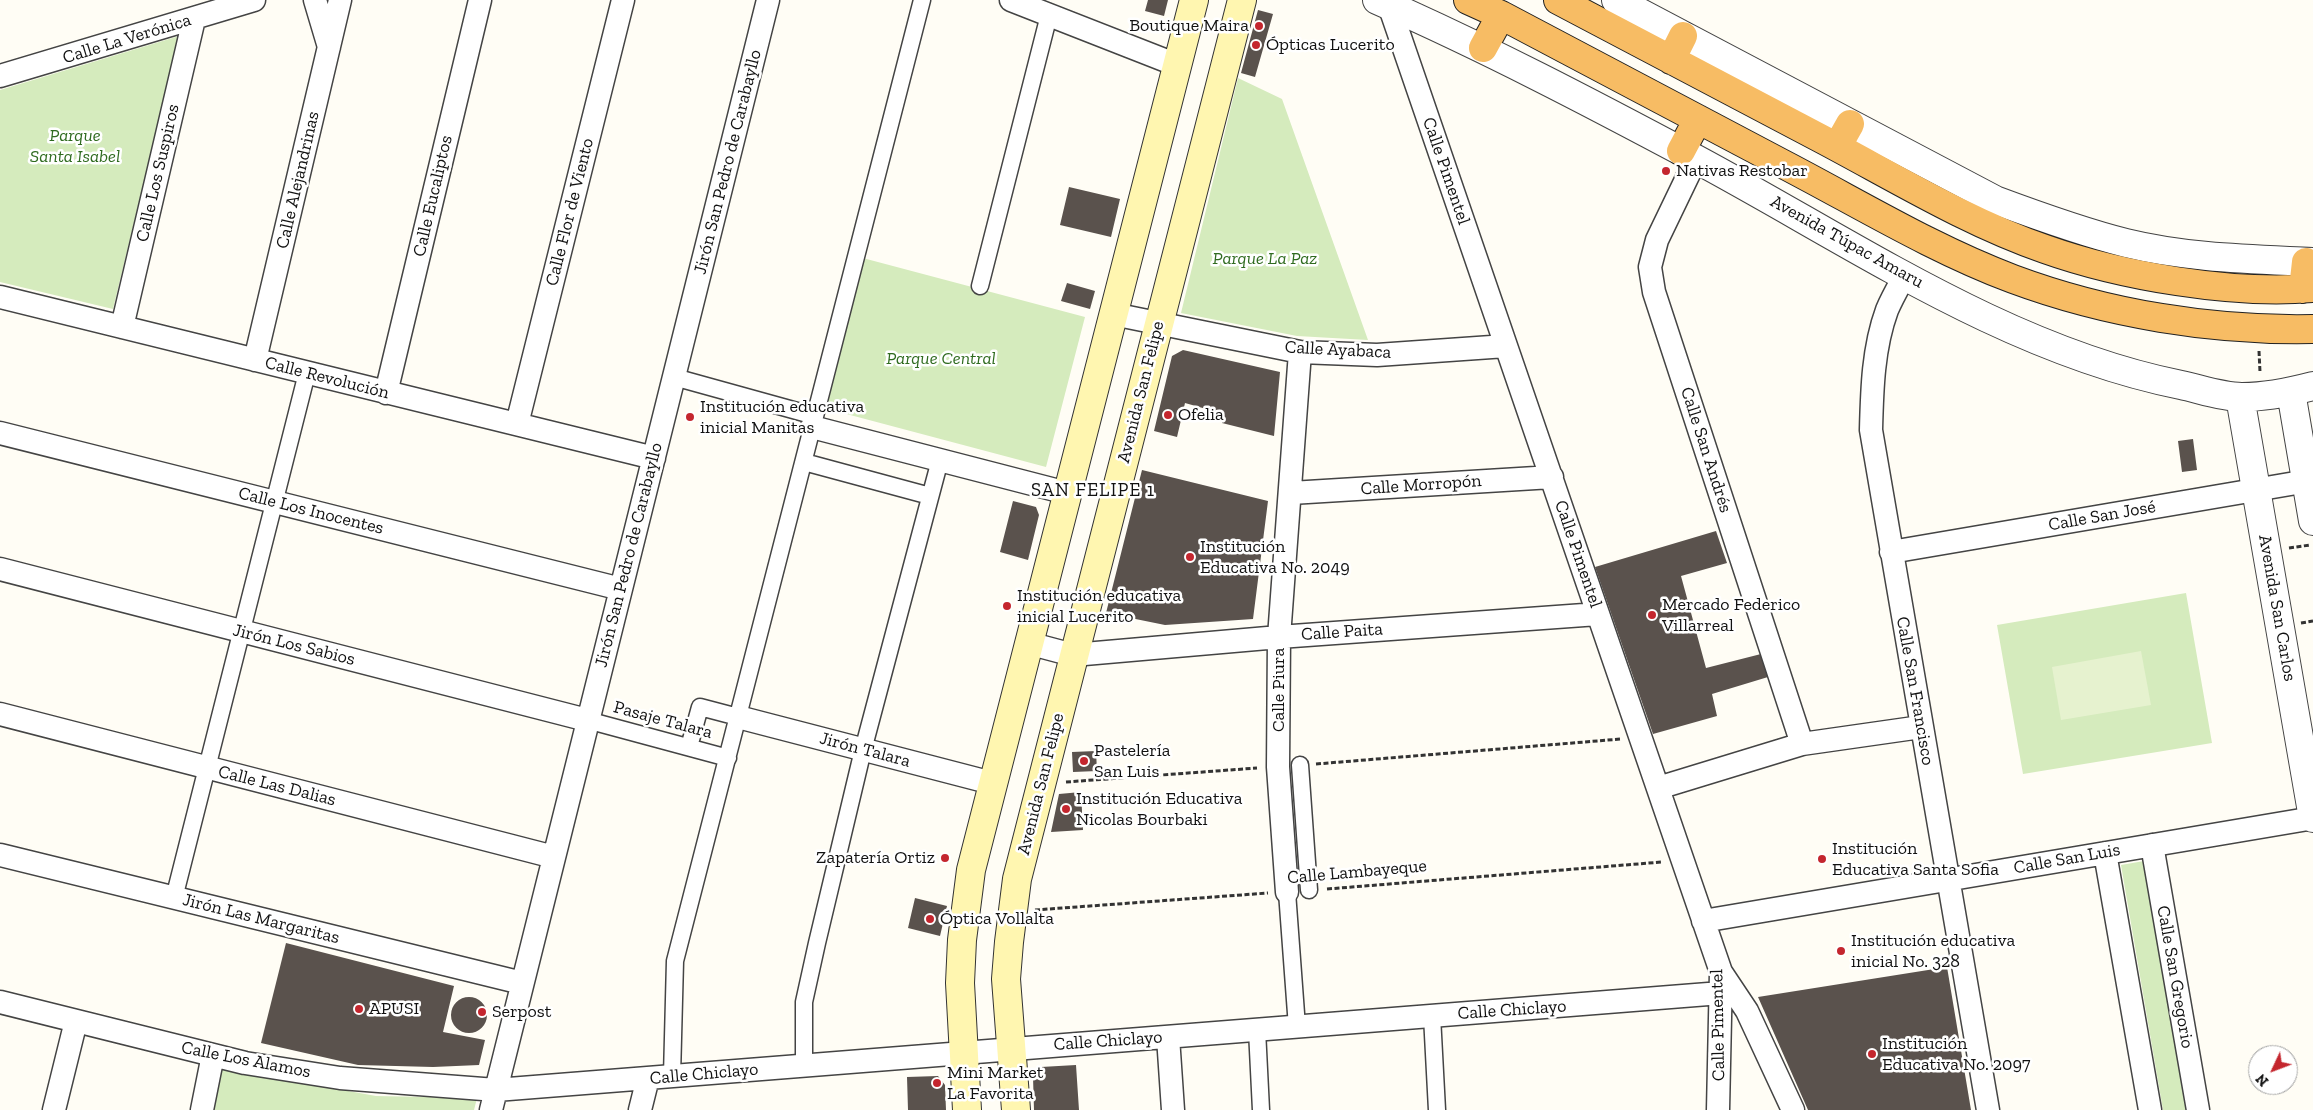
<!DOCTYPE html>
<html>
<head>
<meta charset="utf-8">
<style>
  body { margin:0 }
  #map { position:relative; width:2313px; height:1110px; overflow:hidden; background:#fffdf5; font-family:"Zilla Slab",serif }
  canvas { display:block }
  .north { position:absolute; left:2248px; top:1045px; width:50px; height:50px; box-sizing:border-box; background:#fff; border:1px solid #a0a0a0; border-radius:50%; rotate:227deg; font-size:14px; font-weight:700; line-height:20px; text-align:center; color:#111 }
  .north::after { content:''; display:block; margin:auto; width:18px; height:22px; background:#c4262e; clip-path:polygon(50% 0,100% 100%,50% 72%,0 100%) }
</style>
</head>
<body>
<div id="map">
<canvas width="2313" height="1110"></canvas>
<div class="north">N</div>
</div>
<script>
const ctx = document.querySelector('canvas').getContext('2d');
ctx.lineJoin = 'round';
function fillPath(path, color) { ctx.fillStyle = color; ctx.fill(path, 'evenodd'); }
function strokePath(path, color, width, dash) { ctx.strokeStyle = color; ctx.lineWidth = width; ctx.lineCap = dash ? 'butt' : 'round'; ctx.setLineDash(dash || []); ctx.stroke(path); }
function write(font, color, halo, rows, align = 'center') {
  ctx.font = font + ' "Zilla Slab",serif'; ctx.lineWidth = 5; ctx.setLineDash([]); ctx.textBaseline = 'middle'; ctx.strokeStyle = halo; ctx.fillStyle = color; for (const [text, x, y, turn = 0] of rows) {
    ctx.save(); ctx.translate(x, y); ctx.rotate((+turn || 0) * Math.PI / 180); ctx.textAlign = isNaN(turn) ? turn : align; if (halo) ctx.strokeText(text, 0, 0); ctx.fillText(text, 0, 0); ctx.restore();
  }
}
fillPath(new Path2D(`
  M179 36 113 309 0 282V90Z
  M1238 78 1282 99 1368 340 1297 336 1181 313Z
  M859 257 1085 317 1046 467 820 407Z
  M2186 593 2212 743 2023 774 1997 625Z
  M2144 861 2188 1110H2163L2121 865Z
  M221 1068 376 1096 477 1098 474 1110H213Z`), '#d5ebbd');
fillPath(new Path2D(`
  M2141 651 2151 705 2061 720 2052 667Z`), '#e6f2cf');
fillPath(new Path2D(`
  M1148 0H1168L1164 16 1145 11Z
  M1258 10 1273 14 1255 77 1241 73Z
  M1069 187 1120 199 1111 237 1060 225Z
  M1067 283 1095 291 1090 309 1061 301Z
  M1183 350 1280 372 1274 436 1222 423 1224 414 1185 403 1177 437 1154 431 1172 356Z
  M2193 439 2197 470 2182 472 2178 441Z
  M1142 470 1268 501 1253 619 1165 625 1106 613Z
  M1013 501 1036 507 1039 515 1028 560 1000 552Z
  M1716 531 1727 563 1681 576 1706 668 1761 654 1768 677 1712 694 1717 716 1653 734 1595 567Z
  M1096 751 1097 771 1073 772 1072 752Z
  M1081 792 1083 830 1051 832 1059 794Z
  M915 898 947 906 940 936 908 928Z
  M286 943 454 986 443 1032 485 1040 479 1065 433 1067 358 1065 261 1043Z
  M1947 967 1971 1110H1808L1758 997Z
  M451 1015a18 18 0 1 1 36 0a18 18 0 1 1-36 0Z
  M1076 1065 1079 1110H1034L1033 1077 1041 1067Z
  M938 1076 945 1085 946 1110H908L907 1077Z`), '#5a524d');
const pedestrian = new Path2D(`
  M980 286 1049 15
  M674 377 815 416
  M804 462 930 496
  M587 720 728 758
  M689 747 700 707 738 717
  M1300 765 1309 890
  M1287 892 1297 1027
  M174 898 307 373
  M1432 1016 1437 1110
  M1257 1030 1261 1110
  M804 1066V1002L817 943 863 750 940 460
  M672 1076 675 961 922 0`);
const minor = new Path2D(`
  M315 0 329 47
  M1011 0 1177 65
  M1389 5 1721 972 1718 1110
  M0 76 254 0
  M1696 159 1657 240 1650 267 1654 292 1802 744
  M1905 275C1899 286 1892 298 1887 310 1873 348 1872 390 1871 430L1988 1110
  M0 297 654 458
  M1113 314 1300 352 1377 355 1506 346
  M122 327 194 19
  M255 360 340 0
  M386 393 480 0
  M517 424 623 0
  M812 427 1067 493
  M0 433 621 589
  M1291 493 1552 477
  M1891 552 2313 480
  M0 569 587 720
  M1028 643 1073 655 1279 637 1598 614
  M0 714 554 857
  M738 717 992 783
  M1658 788 1802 744 1921 727
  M2152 845 2198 1110
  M2105 853 2150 1110
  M0 855 522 983
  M1287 892 1278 767 1279 637 1300 352
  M1703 921 2313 818
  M1721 972 1747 1011 1793 1110
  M0 1002 245 1063 340 1078 496 1090 1721 993
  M1168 1037 1173 1110
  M54 1110 76 1021
  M202 1110 213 1055
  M491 1110 768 0
  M640 1110 648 1078`);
const tertiary = new Path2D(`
  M1377 0C1486 48 1591 103 1696 159 1851 242 2006 350 2181 385 2200 389 2222 397 2242 397 2265 397 2290 392 2313 386
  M1616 0 1995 200C2038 216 2082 232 2126 243 2187 258 2251 259 2313 262
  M2291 392 2313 521
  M2240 397 2313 818`);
const secondary = new Path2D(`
  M967 1110 960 983 962 940 971 870 1194 0
  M1016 1110 1006 979 1009 942 1017 879 1242 0`);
const trunk = new Path2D(`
  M1468 0 1501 15C1595 64 1689 114 1783 164 1858 203 1933 249 2013 279 2107 314 2213 331 2313 329
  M1558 0C1645 46 1733 92 1820 138 1894 177 1967 222 2045 249 2121 276 2233 295 2313 288
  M1483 48 1501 15
  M1671 60 1683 36
  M1837 147 1850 124
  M1681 151 1698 119
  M2303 289 2306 262`);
strokePath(pedestrian, '#444', 19);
strokePath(minor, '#444', 25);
strokePath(tertiary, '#444', 30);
strokePath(secondary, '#333', 30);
strokePath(trunk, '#222', 30);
strokePath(new Path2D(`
  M2259 351 2260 372
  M2289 548 2310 545
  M2301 623 2313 621
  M1316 764 1621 739
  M1066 782 1257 768
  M1327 889 1662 862
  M1035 910 1268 893`), '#333', 3, [5, 2.5]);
strokePath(pedestrian, '#fff', 16);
strokePath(minor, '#fff', 22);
strokePath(tertiary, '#fff', 28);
strokePath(secondary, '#fff6b0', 28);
strokePath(trunk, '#f7bc64', 28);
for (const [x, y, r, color] of [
  [1259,26,5,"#c4262e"],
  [1256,45,5,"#c4262e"],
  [1666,171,5,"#c4262e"],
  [1168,415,5,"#c4262e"],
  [690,417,5,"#c4262e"],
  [1190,557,5,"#c4262e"],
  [1007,606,5,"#c4262e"],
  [1652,615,5,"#c4262e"],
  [1084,761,5,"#c4262e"],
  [1066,809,5,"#c4262e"],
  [945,858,5,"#c4262e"],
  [1822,859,5,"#c4262e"],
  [930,919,5,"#c4262e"],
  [1841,951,5,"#c4262e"],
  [359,1009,5,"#c4262e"],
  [482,1012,5,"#c4262e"],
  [1872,1054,5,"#c4262e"],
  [937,1083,5,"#c4262e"]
]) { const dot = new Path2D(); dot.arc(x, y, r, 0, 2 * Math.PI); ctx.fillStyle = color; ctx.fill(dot); strokePath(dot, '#fff', 2); }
write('18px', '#111', '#fff', [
  ["Boutique Maira",1249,26,"right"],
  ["Ópticas Lucerito",1266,45],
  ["Nativas Restobar",1676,171],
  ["Institución educativa",700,407],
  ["inicial Manitas",700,428],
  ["Ofelia",1178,415],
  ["Institución",1200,547],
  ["Educativa No. 2049",1200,568],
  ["Institución educativa",1017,596],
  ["inicial Lucerito",1017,617],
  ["Mercado Federico",1662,605],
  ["Villarreal",1662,626],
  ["Pastelería",1094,751],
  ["San Luis",1094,772],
  ["Institución Educativa",1076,799],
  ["Nicolas Bourbaki",1076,820],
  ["Institución",1832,849],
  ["Educativa Santa Sofia",1832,870],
  ["Zapatería Ortiz",935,858,"right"],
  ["Óptica Vollalta",940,919],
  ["Institución educativa",1851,941],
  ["inicial No. 328",1851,962],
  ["APUSI",369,1009],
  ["Serpost",492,1012],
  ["Institución",1882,1044],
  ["Educativa No. 2097",1882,1065],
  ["Mini Market",947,1073],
  ["La Favorita",947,1094]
], 'left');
write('18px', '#111', '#fff', [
  ["Calle La Verónica",127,39,-17],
  ["Jirón San Pedro de Carabayllo",728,162,-76],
  ["Calle Pimentel",1446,171,71],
  ["Calle Los Suspiros",158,173,-77],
  ["Calle Alejandrinas",298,180,-77],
  ["Calle Eucaliptos",433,196,-77],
  ["Calle Flor de Viento",570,212,-76],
  ["Avenida Túpac Amaru",1847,242,29],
  ["Calle Ayabaca",1338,350,3],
  ["Calle Revolución",327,378,14],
  ["Avenida San Felipe",1141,392,-76],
  ["Calle San Andrés",1706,450,72],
  ["Calle Morropón",1421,485,-4],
  ["Calle Los Inocentes",311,511,14],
  ["Calle San José",2102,516,-10],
  ["Calle Pimentel",1578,554,71],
  ["Jirón San Pedro de Carabayllo",629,555,-76],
  ["Avenida San Carlos",2277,608,80],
  ["Calle Paita",1342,632,-4],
  ["Jirón Los Sabios",294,645,14],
  ["Calle Piura",1279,690,-90],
  ["Calle San Francisco",1915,691,80],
  ["Pasaje Talara",663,720,15],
  ["Jirón Talara",865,750,15],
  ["Avenida San Felipe",1041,784,-76],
  ["Calle Las Dalias",277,786,14],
  ["Calle San Luis",2067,859,-10],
  ["Calle Lambayeque",1357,872,-5],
  ["Jirón Las Margaritas",261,919,14],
  ["Calle San Gregorio",2175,977,80],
  ["Calle Chiclayo",1512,1010,-4],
  ["Calle Pimentel",1718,1025,-91],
  ["Calle Chiclayo",1108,1041,-4],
  ["Calle Los Alamos",246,1060,11],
  ["Calle Chiclayo",704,1074,-5]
]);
write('italic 18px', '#2f6b1f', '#fff', [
  ["Parque",75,136],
  ["Santa Isabel",75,157],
  ["Parque La Paz",1265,259],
  ["Parque Central",941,359]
]);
ctx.letterSpacing = '1px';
write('19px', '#111', '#fff', [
  ["SAN FELIPE 1",1093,491]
]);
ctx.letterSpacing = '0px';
</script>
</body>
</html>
